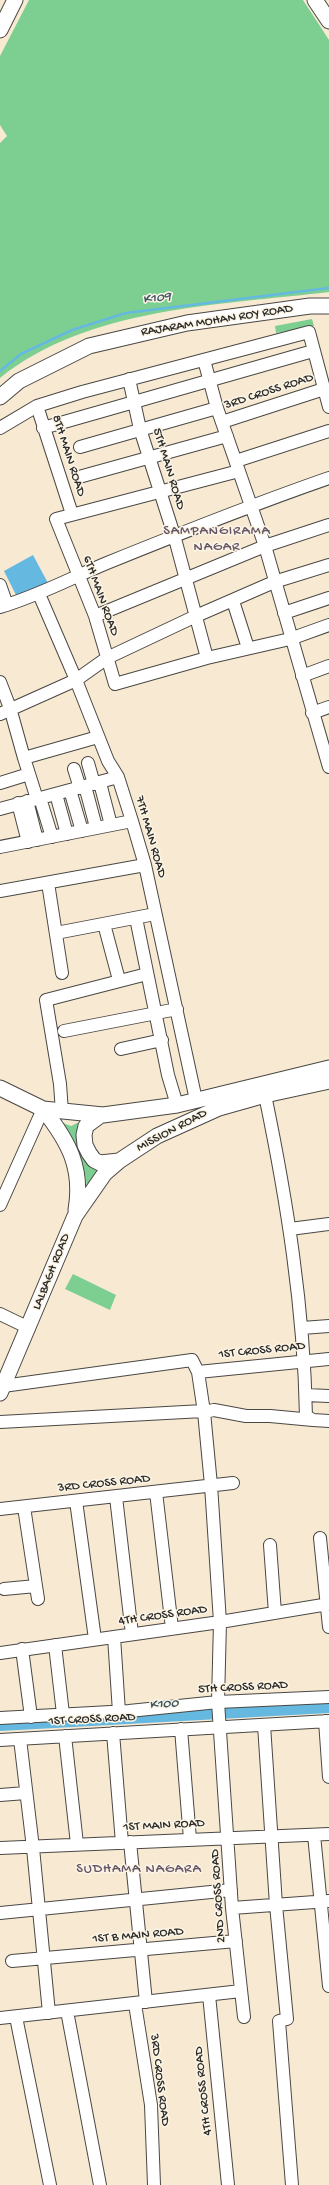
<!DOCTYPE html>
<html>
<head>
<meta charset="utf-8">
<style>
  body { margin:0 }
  canvas { display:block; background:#f8e9d2 }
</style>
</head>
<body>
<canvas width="329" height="2185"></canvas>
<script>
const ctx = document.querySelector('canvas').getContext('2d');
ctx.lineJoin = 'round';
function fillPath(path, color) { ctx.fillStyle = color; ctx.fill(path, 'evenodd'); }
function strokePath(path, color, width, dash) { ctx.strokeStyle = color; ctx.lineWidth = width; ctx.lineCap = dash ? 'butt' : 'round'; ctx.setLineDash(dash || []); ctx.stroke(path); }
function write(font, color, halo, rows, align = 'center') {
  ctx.font = font + ' "Gochi Hand",sans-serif'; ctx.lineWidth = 3; ctx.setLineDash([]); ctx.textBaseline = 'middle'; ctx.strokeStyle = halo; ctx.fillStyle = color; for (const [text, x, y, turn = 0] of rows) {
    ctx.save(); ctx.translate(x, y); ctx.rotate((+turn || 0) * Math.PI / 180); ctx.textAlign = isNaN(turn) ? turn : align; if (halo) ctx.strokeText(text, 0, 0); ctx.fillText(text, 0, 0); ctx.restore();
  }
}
fillPath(new Path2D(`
  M29 0H303L329 40V292C221 305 88 307 0 378V143L7 136 0 125V56Z
  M312 319 314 326 276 333 275 326Z
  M81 1121 101 1168 87 1188C85 1166 75 1141 63 1123L71 1126Z
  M73 1274 116 1295 110 1310 65 1289Z`), '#7dcf91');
fillPath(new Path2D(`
  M33 555 48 583 18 599 4 571Z
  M329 1699V1713L0 1731V1721Z`), '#65b9e1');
strokePath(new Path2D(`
  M0 371 21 354 72 330 126 313 329 288`), '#65b9e1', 2.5);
const minor = new Path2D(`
  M204 360 217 408 265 546 329 767
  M129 379 140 429 174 535 207 658
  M37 406 72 514
  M222 422 324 389
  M0 428 37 406 82 392 309 332 329 407
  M43 428 313 351
  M80 447 217 408
  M236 461 329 431
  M239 471 56 519 95 616 115 684 207 658 290 639 329 625
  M79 477 227 436
  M0 585 7 605
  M39 594 76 680 108 761 118 777 132 821 145 865 196 1100
  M233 601 248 648
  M0 607C38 596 71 578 107 563 181 533 254 504 329 478
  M284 613 329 598
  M95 616 265 546 329 525
  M302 676 329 666
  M0 682 10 708 24 758 98 737
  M312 713 329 707
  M0 714 76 680 107 658 196 616 274 582 329 565
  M24 758 37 799
  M88 763 94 784
  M74 769 80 788
  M0 783 29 774
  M100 783 111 825
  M85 786 96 827
  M70 790 82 831
  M56 794 67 834
  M40 798 52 837
  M27 801 37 840
  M18 803 28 842
  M0 809 118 777
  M0 847 132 821
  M48 883 62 973
  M0 891 145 865
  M136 918 168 1075 177 1105
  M104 924 119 980
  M56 933 155 914
  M64 1031 177 1009
  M121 1049 162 1040
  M265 1095C287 1201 304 1308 306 1416L313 1420 329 1421
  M62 1112 60 1084 46 1000 147 974
  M0 1205 43 1109
  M290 1229 329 1224
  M0 1314 29 1328
  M302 1328 329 1326
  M198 1372 329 1359
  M3 1386 192 1360 198 1372 204 1412 211 1485 220 1622 218 1702 232 1908 244 2017
  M306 1395 329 1396
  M204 1412 214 1410 246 1416H270L313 1420
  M0 1422 203 1411
  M156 1492 172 1628
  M116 1497 132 1634
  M76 1501 95 1639
  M24 1507 38 1599
  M0 1509 233 1483
  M320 1538 329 1627
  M270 1545 275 1613
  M4 1589 36 1586
  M114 1637 119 1712
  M55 1645 63 1714
  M22 1649 31 1717
  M0 1653 220 1622 329 1604
  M0 1718 129 1711 218 1702 329 1697
  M325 1721 329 1777
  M264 1725 276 1905 287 2019 279 2021 292 2185
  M181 1729 190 1839
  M113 1733 122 1843
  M65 1736 77 1844
  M20 1739 33 1848 49 2013
  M0 1740 329 1721
  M0 1795 26 1793
  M314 1835 329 1986
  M130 1842 146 2002
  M0 1848 329 1834
  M232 1908 329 1901
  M0 1913 231 1890
  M12 1961 236 1941
  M209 1995 228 2185
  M135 2004 151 2105 154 2185
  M67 2011 100 2185
  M16 2017 50 2185
  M0 2018 241 1991`);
const major = new Path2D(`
  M315 0 329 21
  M0 30 15 0
  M0 397 19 381 89 346 187 323 310 306H329
  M0 1088 43 1109 103 1115 177 1105 329 1068
  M43 1109C69 1142 83 1168 76 1210
  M101 1115 86 1126 84 1135 85 1145 89 1153 94 1160 100 1163 119 1161 157 1136 219 1108 265 1095 329 1081
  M0 1393 75 1216 105 1173 119 1161`);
strokePath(minor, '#4a4844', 14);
strokePath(major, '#4a4844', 17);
strokePath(minor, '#fff', 12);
strokePath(major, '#fff', 15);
write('13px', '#2b2b2b', '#fcf5e5', [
  ["RAJARAM MOHAN ROY ROAD",217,321,-9],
  ["3RD CROSS ROAD",269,392,-18],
  ["8TH MAIN ROAD",68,456,72],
  ["5TH MAIN ROAD",168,469,73],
  ["6TH MAIN ROAD",100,596,70],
  ["7TH MAIN ROAD",150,837,74],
  ["MISSION ROAD",172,1131,-28],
  ["LALBAGH ROAD",52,1272,-68],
  ["1ST CROSS ROAD",262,1351,-6],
  ["3RD CROSS ROAD",104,1484,-6],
  ["4TH CROSS ROAD",163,1616,-8],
  ["5TH CROSS ROAD",243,1688,-3],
  ["1ST CROSS ROAD",92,1720,-3],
  ["1ST MAIN ROAD",164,1826,-3],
  ["2ND CROSS ROAD",219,1896,-94],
  ["1ST B MAIN ROAD",138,1936,-5],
  ["3RD CROSS ROAD",159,2080,83],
  ["4TH CROSS ROAD",204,2091,-96]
]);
write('italic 14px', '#3c5662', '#fcf5e5', [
  ["K109",157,299,-7],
  ["K100",164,1705,-3]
]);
ctx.letterSpacing = '1px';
write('14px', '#645667', '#fcf5e5', [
  ["SAMPANGIRAMA",217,532],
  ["NAGAR",217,548],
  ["SUDHAMA NAGARA",139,1870]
]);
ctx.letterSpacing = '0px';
</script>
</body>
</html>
